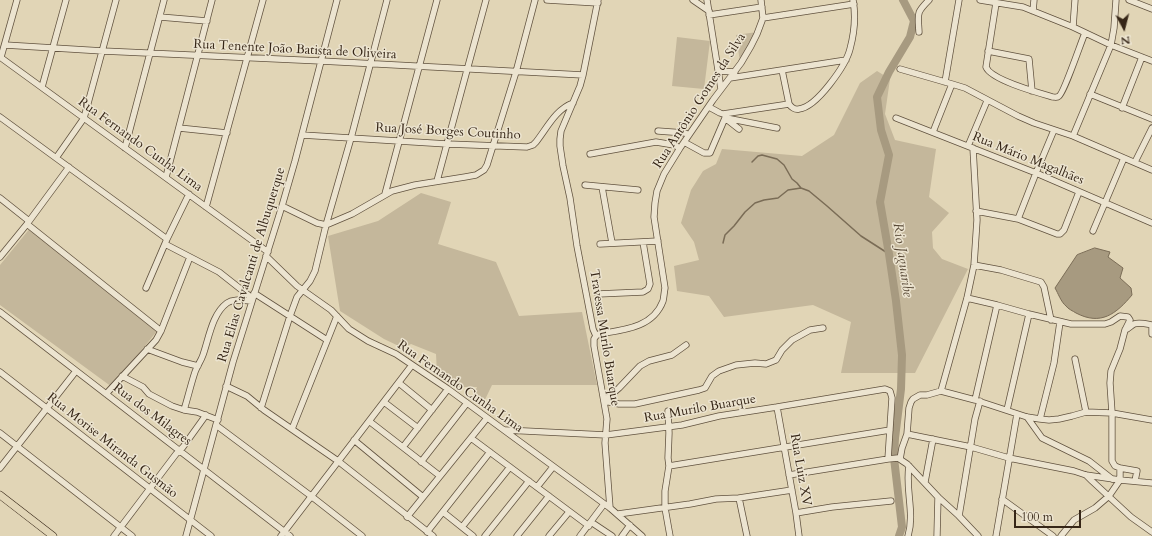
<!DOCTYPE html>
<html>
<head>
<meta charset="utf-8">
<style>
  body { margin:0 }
  #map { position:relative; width:1152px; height:536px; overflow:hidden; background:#e1d5b6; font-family:Cardo,serif }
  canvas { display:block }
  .north { position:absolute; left:1104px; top:8px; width:40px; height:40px; -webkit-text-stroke:3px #ece4d0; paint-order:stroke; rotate:173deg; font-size:11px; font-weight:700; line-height:16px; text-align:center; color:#362617 }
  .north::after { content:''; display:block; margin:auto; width:14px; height:18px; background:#362617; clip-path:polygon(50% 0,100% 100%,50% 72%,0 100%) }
  .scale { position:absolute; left:1014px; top:510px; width:67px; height:18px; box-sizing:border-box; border:2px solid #362617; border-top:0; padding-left:5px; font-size:12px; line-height:14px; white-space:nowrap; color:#362617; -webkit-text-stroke:3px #ece4d0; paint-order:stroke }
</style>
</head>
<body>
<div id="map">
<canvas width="1152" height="536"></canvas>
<div class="north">N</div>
<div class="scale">100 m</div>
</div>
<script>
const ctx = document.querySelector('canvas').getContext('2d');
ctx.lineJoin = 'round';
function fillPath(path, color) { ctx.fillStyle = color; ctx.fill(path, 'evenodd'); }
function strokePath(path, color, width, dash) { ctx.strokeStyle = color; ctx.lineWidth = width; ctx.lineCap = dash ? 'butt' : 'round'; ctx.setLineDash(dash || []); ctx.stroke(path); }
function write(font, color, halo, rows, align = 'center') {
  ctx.font = font + ' Cardo,serif'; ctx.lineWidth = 3; ctx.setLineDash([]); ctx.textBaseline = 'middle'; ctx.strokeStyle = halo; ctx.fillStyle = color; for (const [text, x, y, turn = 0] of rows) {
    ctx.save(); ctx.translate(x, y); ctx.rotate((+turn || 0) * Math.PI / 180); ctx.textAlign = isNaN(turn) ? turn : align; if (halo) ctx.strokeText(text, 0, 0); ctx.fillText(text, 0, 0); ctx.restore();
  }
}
fillPath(new Path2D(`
  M757 32 740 62 736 35Z
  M677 37 710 41 704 89 672 86Z
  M877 71 890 79 885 114 895 140 936 149 929 197 949 213 932 232 933 248 942 259 968 269 915 373H841L851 322 813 305 724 317 709 296 677 291 674 266 699 260 694 242 681 223 691 190 703 171 716 164 722 149 802 156 834 135 860 83Z
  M421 193 451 202 438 244 496 262 519 316 582 312 597 385H492L482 406 472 399 477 387H453L437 374 436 354 411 344 403 348 384 339 340 311 328 236 378 221Z
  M31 227 157 331 112 387 0 305V265Z`), '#c4b79b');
const water = new Path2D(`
  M1095 248 1110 252 1108 257 1123 268 1120 278 1131 288 1132 295C1116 314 1101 326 1076 313 1073 311 1068 309 1066 306 1061 302 1058 293 1055 288L1077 255Z`);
fillPath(water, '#a79a80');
strokePath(water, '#7a6c56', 1);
strokePath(new Path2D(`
  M752 162 758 156 762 155 777 159 784 165 792 179 797 183 801 188
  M723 243 725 235 734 226 745 212 755 203 764 200 778 198 788 190 801 188 809 191 827 206 861 236 889 254`), '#7a6c56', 1.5);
strokePath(new Path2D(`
  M899 536 902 527 894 458 895 438 901 389 902 355 896 301 889 254 880 202 889 155 881 130 877 97 889 72 910 37 914 21 903 0`), '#a79a80', 8);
const minor = new Path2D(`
  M547 0 598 3
  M598 0 583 75 580 86 561 131 560 139V146L563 166 570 198 577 246 593 329 596 336 594 339V346L607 419 605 443 610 508
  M693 0 709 11
  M707 0 721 89
  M980 0 1023 7 1073 27 1111 45 1152 61
  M1129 0 1152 9
  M996 3 986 67C991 80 1039 93 1053 97 1055 97 1057 98 1059 96 1064 93 1081 42 1085 33
  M1033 11 1034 0
  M709 15 762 7
  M160 17 207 21
  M763 18 854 4
  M1073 27 1075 0
  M919 32C918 13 916 13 929 0
  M5 45 103 51 321 61 583 75
  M988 51 1029 59 1032 91
  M0 57 268 252
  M1 57 17 0
  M900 69 952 84 965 88 1018 116 1034 123 1073 136 1152 170
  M782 70 789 104
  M719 71 735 72
  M730 78 846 60
  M945 82 959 0
  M42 87 66 0
  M1090 94 1152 119
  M709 107 720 113 723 114 789 104C791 107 795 110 799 109 817 107 846 65 850 49 854 34 856 16 853 0
  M1122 108 1142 57
  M0 117 167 239
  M726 118 777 128
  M896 118 1036 173 1152 223
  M179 128 227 133
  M658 131 685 133 689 135
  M933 132 952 84
  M302 135 447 144 527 147 533 145 536 142C547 128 556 109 573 103
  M1073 136 1111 45 1114 28 1116 0
  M684 142 704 153H710L725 118 739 129
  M968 146 987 101
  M125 148 164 0
  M590 154 656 142 674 145 680 148
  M56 158 84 118 116 0
  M1135 162 1152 128
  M166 177 212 0
  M437 181 486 0
  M585 185 638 190
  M602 187 612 243
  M385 194 437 0
  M0 198 29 221
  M282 206 317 223 326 225 352 214 392 191 415 185 465 177 476 175 484 170 487 165 516 72 535 0
  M206 207 263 0
  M976 211 1018 219 1057 234H1060L1064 230 1079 192
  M1018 219 1036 173 1054 130
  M27 224 161 331
  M1093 231 1124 158
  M165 244 219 272 252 298
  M600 244 658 241
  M266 256 297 286 331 310 349 329 368 341 396 354 448 389 610 508 642 536
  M0 257 27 224 69 167
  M974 265 1001 270 1041 282 1044 287 1051 320
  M146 288 167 239 189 194
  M254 293 327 340
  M598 294 643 292 648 289 650 284 643 242
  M967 298 997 305 1029 314 1071 324H1105L1111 322 1120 316 1128 317 1130 320 1125 330 1120 349 1111 371 1110 383 1112 413V461L1115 466 1120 468V480L1109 496 1095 508 1074 520 1061 536
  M0 312 290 536
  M1152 325V334
  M1125 330C1129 329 1130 326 1134 324 1139 322 1147 324 1152 325
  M596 336 599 334C623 330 653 328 663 301 664 297 664 293 665 288L654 217 655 203 657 191 664 174 680 148 713 100 741 63 751 46 757 34 763 18 761 0
  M147 349 182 362 198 366
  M1075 359 1086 412 1112 413 1152 420
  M0 372 211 536
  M122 376 143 387 149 394 172 406 184 410 197 412 218 420
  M399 383 432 410
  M226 386 247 396 264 410 338 461 433 536
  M941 391 967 298 974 265 977 220 973 148
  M106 394 156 340 161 331 190 257
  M975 400 997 305
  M604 401 619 404H635L699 390 705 388 712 376 719 371 736 365 755 363 766 364 776 360 782 350 792 340 810 330 823 328
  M604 401 619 388 640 366 649 361 672 355 686 345
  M384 402 418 428
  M777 407 796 513 799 536
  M261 408 290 316 297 297 310 281 315 271 326 225 351 138 387 0
  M184 410C188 397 191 384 195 372 197 366 201 361 203 355 209 338 212 314 227 303 234 298 244 301 251 301
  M1007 410 1029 314
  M668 411 669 433 668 458 669 466 665 491V508L670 536
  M1027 417 1042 438 1089 461 1112 479
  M1040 419 1054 363 1060 322
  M369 421 440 476
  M216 425 311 496 362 536
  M292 429 337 316
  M505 430 606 435 682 425 719 416 777 407 885 389 890 391 892 398 888 459
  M0 433 132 536
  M907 434 971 447 1009 458 1074 471 1086 475 1120 480 1152 483
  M471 438 589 526
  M354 440 423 497
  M403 447 448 389
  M900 459 902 448 907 434 909 408 911 402 913 399 920 395H927L941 391 975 400 1027 417 1040 419 1049 420 1059 419 1072 416 1086 412
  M421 462 467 403
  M669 466 890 430
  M0 468 76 371
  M1120 468 1137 471 1135 481
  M789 475 888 459 898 458 907 464 938 497 959 516 978 536
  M1086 475 1092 481 1131 517 1152 532
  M925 482 933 439
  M537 487 553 467
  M739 498 747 536
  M1002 499 1053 536
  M443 512 473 536
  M796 513 832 507 891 501
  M618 514 690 504 716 499 739 498 792 490
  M959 516 975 419 980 401
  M407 517 487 418
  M591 522 612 536
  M462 527 510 467
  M427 532 490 452
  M114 536 176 454 183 447 206 415
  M186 536 233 362 282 206 295 161 337 0
  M281 536 412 365
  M485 536 529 481
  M517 536 549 496
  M549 536 569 512
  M580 536 604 504
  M622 536 630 525
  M908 536C915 513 905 489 909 466
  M937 536 938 497
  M996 536 1017 414`);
const major = new Path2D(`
  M0 495 53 536`);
strokePath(minor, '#61523f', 7);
strokePath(major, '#362617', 8);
strokePath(minor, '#ece4d0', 5.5);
strokePath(major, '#e1d5b6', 7);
write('13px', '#362617', '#ece4d0', [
  ["Rua Tenente João Batista de Oliveira",295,50,3],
  ["Rua Antônio Gomes da Silva",700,101,-57],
  ["Rua José Borges Coutinho",448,132,3],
  ["Rua Fernando Cunha Lima",140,145,36],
  ["Rua Mário Magalhães",1028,159,22],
  ["Rua Elias Cavalcanti de Albuquerque",252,265,-73],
  ["Travessa Murilo Buarque",604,338,81],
  ["Rua Fernando Cunha Lima",460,387,35],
  ["Rua Murilo Buarque",700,409,-10],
  ["Rua dos Milagres",152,415,37],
  ["Rua Morise Miranda Gusmão",112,446,38],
  ["Rua Luiz XV",800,470,80]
]);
write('italic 14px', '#584936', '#ece4d0', [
  ["Rio Jaguaribe",902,260,82]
]);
</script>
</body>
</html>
